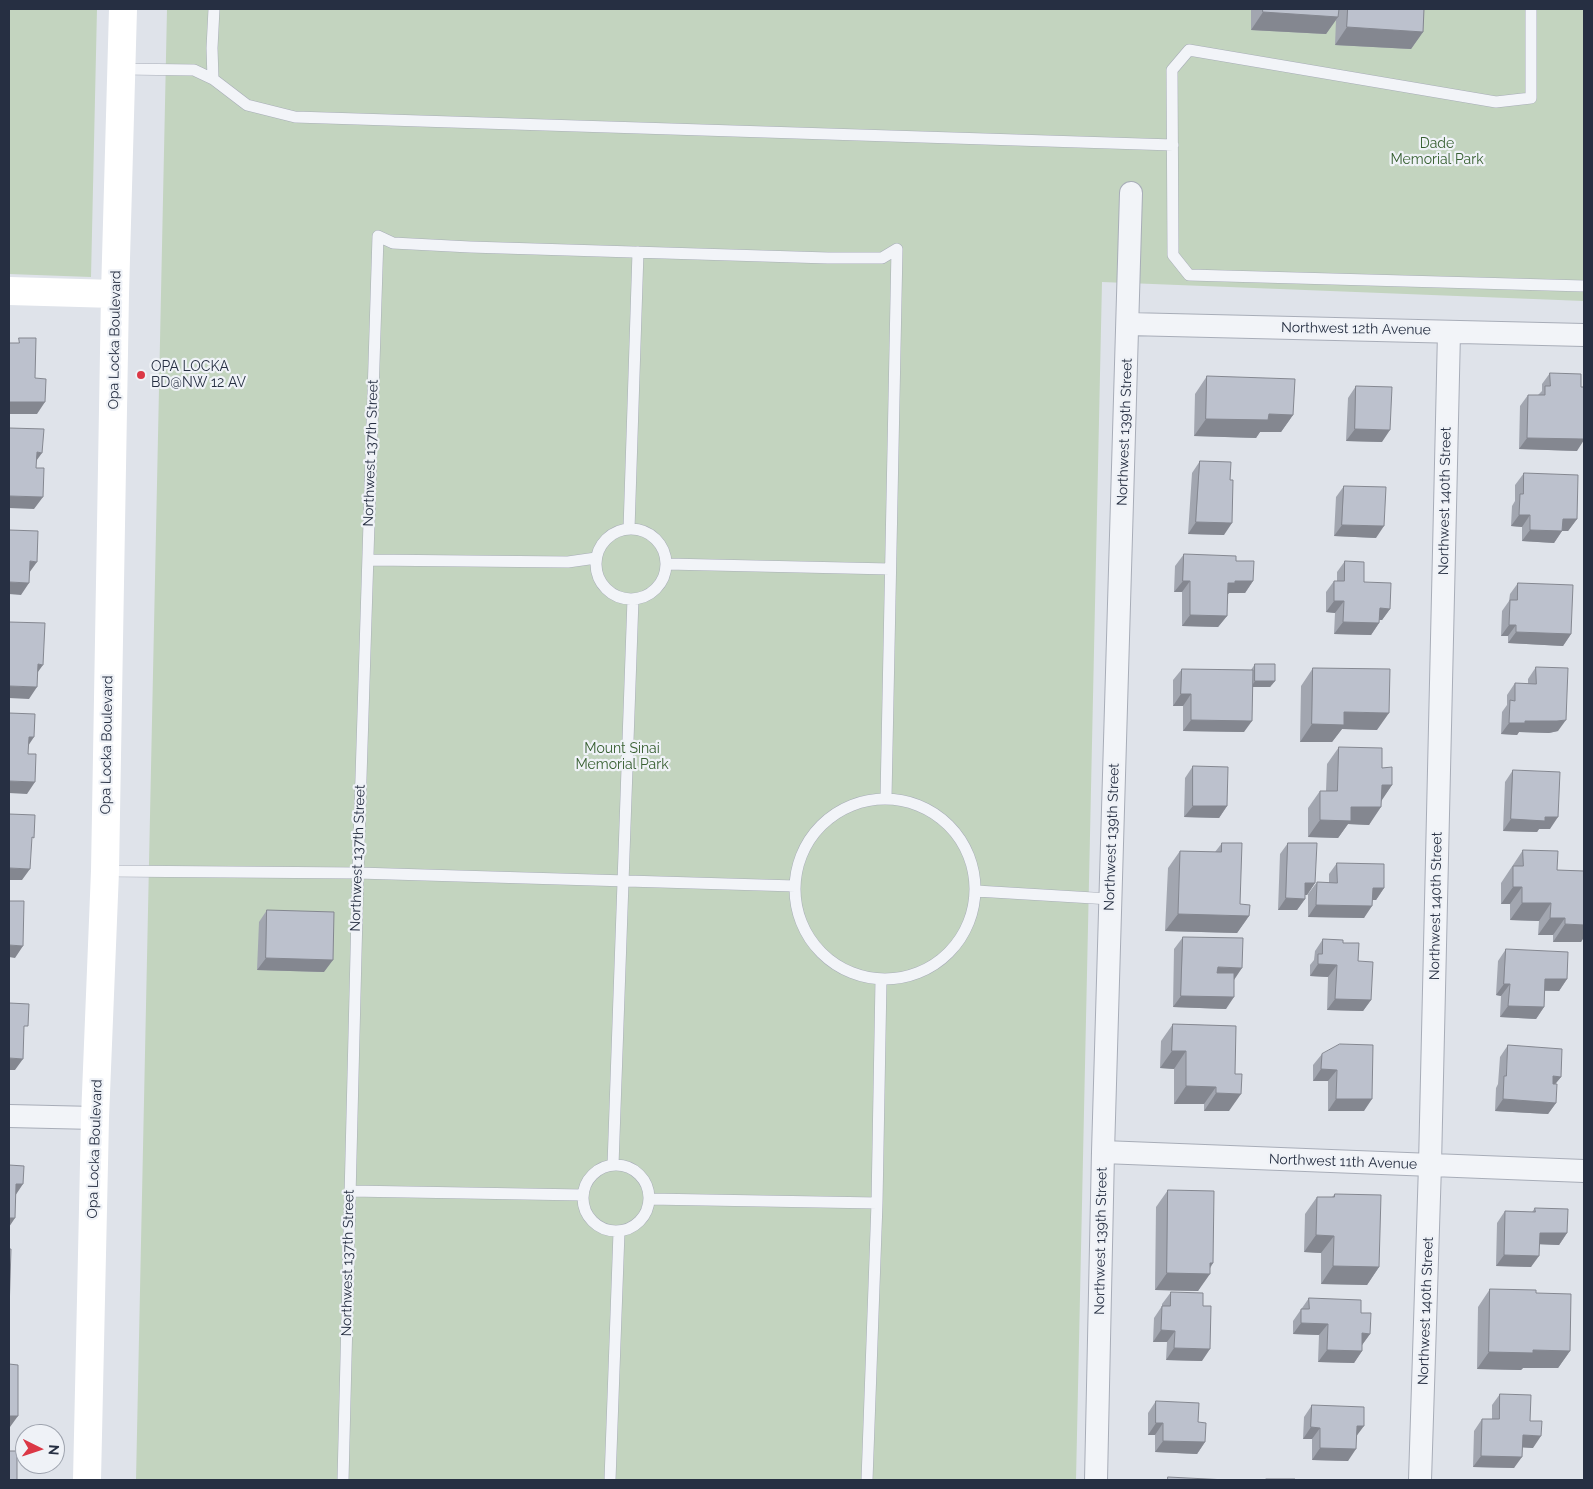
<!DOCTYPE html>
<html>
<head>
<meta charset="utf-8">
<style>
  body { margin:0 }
  #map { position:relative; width:1593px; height:1489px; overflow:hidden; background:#dfe3ea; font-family:Raleway,sans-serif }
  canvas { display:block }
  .frame { position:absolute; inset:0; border:10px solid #262f42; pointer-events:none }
  .north { position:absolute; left:15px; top:1424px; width:50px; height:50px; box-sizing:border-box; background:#eff2f7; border:1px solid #9fa4af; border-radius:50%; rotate:94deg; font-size:14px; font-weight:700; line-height:20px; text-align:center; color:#262f42 }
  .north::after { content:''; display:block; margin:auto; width:18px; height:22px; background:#db3846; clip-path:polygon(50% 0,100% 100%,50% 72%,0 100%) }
</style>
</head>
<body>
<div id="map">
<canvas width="1593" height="1489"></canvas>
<div class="frame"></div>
<div class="north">N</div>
</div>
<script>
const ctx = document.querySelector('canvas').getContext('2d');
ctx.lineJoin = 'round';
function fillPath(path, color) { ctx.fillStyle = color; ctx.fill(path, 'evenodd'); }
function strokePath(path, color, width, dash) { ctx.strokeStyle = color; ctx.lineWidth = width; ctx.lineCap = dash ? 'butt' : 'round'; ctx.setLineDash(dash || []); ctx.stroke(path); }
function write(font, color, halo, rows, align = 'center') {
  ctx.font = font + ' Raleway,sans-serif'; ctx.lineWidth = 4.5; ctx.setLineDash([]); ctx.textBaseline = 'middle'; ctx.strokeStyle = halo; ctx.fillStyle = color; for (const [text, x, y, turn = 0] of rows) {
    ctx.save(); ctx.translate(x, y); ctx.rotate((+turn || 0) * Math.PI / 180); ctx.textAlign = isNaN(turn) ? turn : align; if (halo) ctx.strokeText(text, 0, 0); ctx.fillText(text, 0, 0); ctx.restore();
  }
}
fillPath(new Path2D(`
  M9 9H97L91 277 9 274Z
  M167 9H1584V301L1102 282 1076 1480H136Z`), '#c3d4bf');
const lane = new Path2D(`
  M1531 9V98L1496 102 1189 50 1172 70 1173 255 1189 275 1584 286
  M121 69 194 70 213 79 247 105 295 117 1173 145
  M213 79 212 48 214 9
  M596 564a35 35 0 1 1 70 0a35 35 0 1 1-70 0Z
  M629 529 638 252
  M368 560 568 562 596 558
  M667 564 890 569
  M795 889a90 90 0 1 1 180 0a90 90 0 1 1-180 0Z
  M105 871 358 873 795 886
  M976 891 1110 899
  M583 1198a33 33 0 1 1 66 0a33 33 0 1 1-66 0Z
  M613 1165 633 599
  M350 1191 583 1195
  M649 1199 877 1203
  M343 1480 358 873 378 236 393 243 470 247 828 258H882L897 249 886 798
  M610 1480 619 1232
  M867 1480 877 1203 881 980`);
const street = new Path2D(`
  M1128 324 1584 335
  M9 1116 95 1118
  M1103 1152 1584 1171
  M1096 1480 1103 1152 1131 193
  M1420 1480 1430 1165 1449 332`);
strokePath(lane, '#a8adb8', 12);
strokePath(street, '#a8adb8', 24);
strokePath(lane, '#f2f4f8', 11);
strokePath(street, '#f2f4f8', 22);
strokePath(new Path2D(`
  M9 291 115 294
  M87 1480 95 1118 105 871 115 294 123 9`), '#fff', 28);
fillPath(new Path2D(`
  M1251 9H1424L1423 32 1411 49 1335 45 1336 20 1326 34 1251 30Z
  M1550 373 1581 387 1577 451 1519 449 1520 406 1528 395H1538L1542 391V384Z
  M1207 376 1293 415 1281 432H1260L1256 438 1194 436 1195 394Z
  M1356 386 1382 442 1346 441 1348 398Z
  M1200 461 1230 480 1224 535 1188 534 1192 473Z
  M1524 473 1577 519 1568 531H1562L1554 543 1522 541V527L1511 526 1512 506 1515 501V485Z
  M1344 486 1376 538 1334 536 1336 497Z
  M1184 554 1236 561 1253 581 1245 593H1229L1227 595V616L1218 627 1182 626V592H1174L1175 566Z
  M1345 561 1364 582 1390 609 1382 620H1379V623L1371 635 1334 634 1335 613 1326 612V592L1334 581H1337V572Z
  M1518 583 1571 634 1563 646 1508 643V636H1501L1502 611 1509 601 1510 594Z
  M1255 664 1275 681 1270 687H1253L1244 732 1183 731V706H1173V680L1182 669 1251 670Z
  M1536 667 1558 731 1549 733 1519 732 1517 735 1501 734 1502 712 1507 705V695L1515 683 1528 684V679Z
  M1313 668 1377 730 1342 729 1332 742H1300L1301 686Z
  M1339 747 1382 768 1392 785 1381 800 1369 825 1348 824 1338 838 1308 837V808L1320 791H1326L1327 764Z
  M1193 766 1227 806 1219 818 1184 817 1185 778Z
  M1513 770 1550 829H1539L1537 832 1503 831 1505 782Z
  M1222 843 1240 904 1249 916 1237 933 1165 931 1168 868 1180 851 1215 852Z
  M1288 843 1315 883 1307 895H1305V899L1297 910H1278L1280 854Z
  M1523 850 1557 870 1584 871V937L1581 942H1553V935H1538L1539 921 1510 920V904H1501V883Z
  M1337 863 1384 888 1376 900H1372L1364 918 1308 917V894L1317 882 1329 883V874Z
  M267 910 324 972 257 970 259 922Z
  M1183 937 1234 980 1226 1009 1173 1007 1174 949Z
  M1323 939 1343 943 1358 961 1371 1000 1363 1011 1327 1010 1328 977 1310 976V965L1314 960 1315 951Z
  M1506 949 1567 979 1559 991H1545L1544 1007 1536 1019 1500 1017 1501 996 1496 995 1498 961Z
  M1173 1024 1236 1026 1229 1111H1204V1104H1174V1069L1160 1068 1161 1041Z
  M1373 1045 1364 1111H1328V1081H1313V1065L1322 1054Z
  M1508 1045 1561 1077 1555 1084 1556 1103 1548 1114 1495 1111 1496 1088 1498 1084 1500 1057Z
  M1168 1190 1213 1263 1198 1291 1155 1290 1156 1207Z
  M1335 1194 1379 1267 1367 1285 1321 1284V1253L1304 1252 1305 1214 1317 1197H1332Z
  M1535 1208 1567 1233 1559 1245 1540 1244 1531 1267 1496 1266 1497 1223 1505 1211 1532 1212Z
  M1490 1289 1536 1293 1570 1351 1558 1368H1523L1521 1370 1477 1369 1478 1307Z
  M1171 1292 1202 1361 1166 1360 1167 1342H1153L1154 1318 1162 1306V1304Z
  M1309 1298 1361 1313 1370 1334 1362 1345V1351L1354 1363 1318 1362 1319 1335 1293 1334V1321Z
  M1500 1394 1530 1421 1533 1448 1522 1447 1514 1468 1473 1467 1474 1431 1482 1419H1492V1405Z
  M1156 1401 1198 1422 1205 1442 1197 1454 1155 1452V1435H1148V1413Z
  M1312 1405 1356 1436 1348 1461 1312 1460V1439H1303L1304 1417Z`), '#a2a6b0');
fillPath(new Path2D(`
  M1263 12 1338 17 1326 34 1251 30Z
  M1347 27 1423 32 1411 49 1335 45Z
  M9 402H45L37 414H9Z
  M1269 414 1293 415 1281 432H1260L1256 438 1194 436 1206 419Z
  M1355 429 1390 430 1382 442 1346 441Z
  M1527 438 1584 439V440L1577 451 1519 449Z
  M37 452 42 453 34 464Z
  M9 496 43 497 34 509 9 508Z
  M1519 515H1530L1522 527 1511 526Z
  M1563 519H1577L1568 531H1555Z
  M1196 522 1232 523 1224 535 1188 534Z
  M1342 525 1384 526 1376 538 1334 536Z
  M1530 530 1562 531 1554 543 1522 541Z
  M30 561 37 562 29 573Z
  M1183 581H1190L1182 592H1174Z
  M1235 581H1253L1245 593H1229L1227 595 1228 583Z
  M9 582 29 583 21 595 9 594Z
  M1334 601H1344L1335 613 1326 612Z
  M1380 608 1390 609 1382 620H1372Z
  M1190 615 1227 616 1218 627 1182 626Z
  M1343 622 1379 623 1371 635 1334 634Z
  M1509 625H1516L1508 636H1501Z
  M1516 632 1571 634 1563 646 1508 643Z
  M38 664 43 665 35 676Z
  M1255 681H1275L1270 687H1251Z
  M9 686 37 687 29 699 9 698Z
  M1181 694H1191L1183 706H1173Z
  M1344 712 1389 713 1377 730 1342 729 1332 742H1300L1312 724Z
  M1191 720 1252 721 1244 732 1183 731Z
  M1566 720 1558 731 1549 733 1519 732 1517 735 1501 734 1509 723 1525 721Z
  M29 737H34L26 749Z
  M9 781 35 782 27 794 9 793Z
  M1382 785H1392L1380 803Z
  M1193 806H1227L1219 818 1184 817Z
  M1351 807H1381L1369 825 1348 824 1338 838 1308 837 1320 820Z
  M1545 817H1558L1550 829H1539L1537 832 1503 831 1511 819Z
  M9 868 30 869 22 880H9Z
  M1305 883H1315L1307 895H1297Z
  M1513 887H1522L1510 904H1501Z
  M1373 888H1384L1376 900H1365Z
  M1286 898 1305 899 1297 910H1278Z
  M1522 903H1551L1539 921 1510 920Z
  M1316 905 1372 906 1364 918 1308 917Z
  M1178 914 1249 916 1237 933 1165 931Z
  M1550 918H1565L1553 935H1538Z
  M1565 924 1584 925V937L1581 942H1553Z
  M9 945 23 946 15 958 9 957Z
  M266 958 333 960 324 972 257 970Z
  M1318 964 1337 965 1328 977 1310 976Z
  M1218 967 1242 968 1234 980 1210 979Z
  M1545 979H1567L1559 991 1537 990Z
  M1504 984H1510L1501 996 1496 995Z
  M1181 996 1234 997 1226 1009 1173 1007Z
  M1335 999 1371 1000 1363 1011 1327 1010Z
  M1508 1006 1544 1007 1536 1019 1500 1017Z
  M1172 1051H1186L1174 1069 1160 1068Z
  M9 1058 23 1059 15 1070H9Z
  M1321 1069 1337 1070 1328 1081H1313Z
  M1553 1076 1561 1077 1552 1088Z
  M1186 1086 1216 1087 1204 1104H1174Z
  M1216 1093 1241 1094 1229 1111H1204Z
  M1336 1099H1372L1364 1111H1328Z
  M1503 1099 1556 1103 1548 1114 1495 1111Z
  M16 1184H23L15 1196Z
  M9 1218H15L9 1227Z
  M1540 1233H1567L1559 1245 1532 1244Z
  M1316 1235 1334 1236 1321 1253 1304 1252Z
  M1504 1255 1539 1256 1531 1267 1496 1266Z
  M1210 1263H1213L1205 1274H1210L1198 1291 1155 1290 1167 1273Z
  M1333 1266 1379 1267 1367 1285 1321 1284Z
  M1301 1323 1328 1324 1319 1335 1293 1334Z
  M1161 1330 1175 1331 1167 1342H1153Z
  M1362 1333 1370 1334 1362 1345Z
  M1174 1348 1210 1349 1202 1361 1166 1360Z
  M1327 1350 1362 1351 1354 1363 1318 1362Z
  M1533 1350 1570 1351 1558 1368H1523L1521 1370 1477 1369 1489 1352Z
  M9 1416H18L10 1427H9Z
  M1156 1423H1163L1155 1435H1148Z
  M1357 1426H1364L1355 1438Z
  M1311 1427 1320 1428 1312 1439H1303Z
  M1523 1435 1541 1436 1533 1448 1514 1447Z
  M1163 1441 1205 1442 1197 1454 1155 1452Z
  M1320 1448 1356 1449 1348 1461 1312 1460Z
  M1481 1456 1522 1457 1514 1468 1473 1467Z`), '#848790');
const building = new Path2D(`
  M1263 9H1339L1338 17 1263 12Z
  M1348 9H1424L1423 32 1347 27Z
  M19 338H36L35 378 46 379 45 402H9V343H19Z
  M1550 373 1581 374V387H1584V439L1527 438 1528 395H1545V386H1550Z
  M1207 376 1295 379 1293 415 1269 414 1268 420 1206 419Z
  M1356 386 1392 387 1390 430 1355 429Z
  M9 428 44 429 42 453 37 452 36 468H44L43 497 9 496Z
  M1200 461 1231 462 1230 480H1233L1232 523 1196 522Z
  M1524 473 1578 475 1577 519H1563L1562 531 1530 530V515H1519L1520 494H1523Z
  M1344 486 1386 487 1384 526 1342 525Z
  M9 530 38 531 37 562 30 561 29 583 9 582Z
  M1184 554 1236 556V561H1254L1253 581H1235V583H1228L1227 616 1190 615V581H1183Z
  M1345 561 1364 562V582L1391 583 1390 609 1380 608 1379 623 1343 622 1344 601H1334V581H1344Z
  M1518 583 1573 585 1571 634 1516 632V625H1509L1510 600H1517Z
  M9 622 45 623 43 665 38 664 37 687 9 686Z
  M1255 664H1275V681H1255Z
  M1536 667 1568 668 1566 720 1557 721H1525V723H1509L1510 700 1515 701V683L1536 684Z
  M1313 668 1390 669 1389 713 1344 712V725L1312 724Z
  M1182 669 1253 670 1252 721 1191 720V694H1181Z
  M9 713 35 714 34 737H29L28 754H36L35 782 9 781Z
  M1339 747 1382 748V768L1392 767V785H1382L1381 807H1351V821L1320 820V791H1337Z
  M1193 766 1228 767 1227 806H1193Z
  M1513 770 1560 772 1558 817H1545V821L1511 819Z
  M9 814 35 815 34 838 32 837 30 869 9 868Z
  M1222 843H1242L1240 904 1250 905 1249 916 1178 914 1180 851 1221 852Z
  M1288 843H1317L1315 883H1305V899L1286 898Z
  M1523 850 1558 851 1557 870 1584 871V925L1565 924V918H1550L1551 903H1522V887H1513V866H1523Z
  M1337 863 1384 864V888H1373L1372 906 1316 905 1317 882 1337 883Z
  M9 901H24L23 946 9 945Z
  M267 910 334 912 333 960 266 958Z
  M1183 937 1243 938 1242 968 1218 967 1217 973H1234V997L1181 996Z
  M1323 939 1343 940V943H1359L1358 961 1373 962 1371 1000 1335 999 1337 965 1318 964V954H1322Z
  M1506 949 1568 952 1567 979H1545L1544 1007 1508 1006 1510 984H1504Z
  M9 1003 29 1004 28 1026H24L23 1059 9 1058Z
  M1173 1024 1236 1026 1235 1074H1242L1241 1094 1216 1093V1087L1186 1086V1051H1172Z
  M1340 1044 1373 1045 1372 1099H1336L1337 1070 1321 1069 1322 1054Z
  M1508 1045 1562 1049 1561 1077 1553 1076V1084H1557L1556 1103 1503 1099 1504 1076H1506Z
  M9 1165 24 1166 23 1184H16L15 1218H9Z
  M1168 1190 1214 1191 1213 1263H1210V1274L1167 1273Z
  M1335 1194 1381 1195 1379 1267 1333 1266 1334 1236 1316 1235 1317 1197H1334Z
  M1535 1208 1568 1209 1567 1233H1540L1539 1256 1504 1255 1505 1211 1535 1212Z
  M9 1249H11L9 1312Z
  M1490 1289 1536 1290V1293L1571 1294 1570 1351 1533 1350V1353L1489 1352Z
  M1171 1292 1203 1293V1306H1211L1210 1349 1174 1348 1175 1331 1161 1330 1162 1306H1170Z
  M1309 1298 1361 1300V1313H1371L1370 1334 1362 1333V1351L1327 1350 1328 1324 1301 1323V1309H1309Z
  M9 1364 18 1365V1416H9Z
  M1500 1394 1531 1395 1530 1421H1542L1541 1436 1523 1435 1522 1457 1481 1456 1482 1419H1499Z
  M1156 1401 1199 1403 1198 1422 1206 1423 1205 1442 1163 1441V1423H1156Z
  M1312 1405 1364 1407V1426H1357L1356 1449 1320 1448V1428L1311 1427Z
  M9 1451H17V1480H9Z
  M1168 1477 1227 1480H1168Z
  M1266 1479H1295V1480H1266Z`);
fillPath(building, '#bcc1cd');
strokePath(building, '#848790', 1);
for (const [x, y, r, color] of [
  [141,375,5,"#db3846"]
]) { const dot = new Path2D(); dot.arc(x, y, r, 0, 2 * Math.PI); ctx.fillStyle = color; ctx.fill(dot); strokePath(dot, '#eff2f7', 2); }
write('14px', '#386032', '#eff2f7', [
  ["Dade",1437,144],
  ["Memorial Park",1437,160],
  ["Mount Sinai",622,749],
  ["Memorial Park",622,765]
]);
write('14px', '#262f42', '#eff2f7', [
  ["Northwest 12th Avenue",1356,329,1],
  ["Opa Locka Boulevard",115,340,-89],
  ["Northwest 139th Street",1125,432,-88],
  ["Northwest 137th Street",371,453,-88],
  ["Northwest 140th Street",1445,501,-89],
  ["Opa Locka Boulevard",107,745,-89],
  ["Northwest 139th Street",1112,837,-88],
  ["Northwest 137th Street",358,858,-88],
  ["Northwest 140th Street",1436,906,-89],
  ["Opa Locka Boulevard",95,1149,-88],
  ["Northwest 11th Avenue",1343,1162,2],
  ["Northwest 139th Street",1101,1241,-89],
  ["Northwest 137th Street",348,1263,-89],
  ["Northwest 140th Street",1426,1311,-88]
]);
write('14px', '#262f42', '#eff2f7', [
  ["OPA LOCKA",151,367],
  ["BD@NW 12 AV",151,383]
], 'left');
</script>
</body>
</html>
